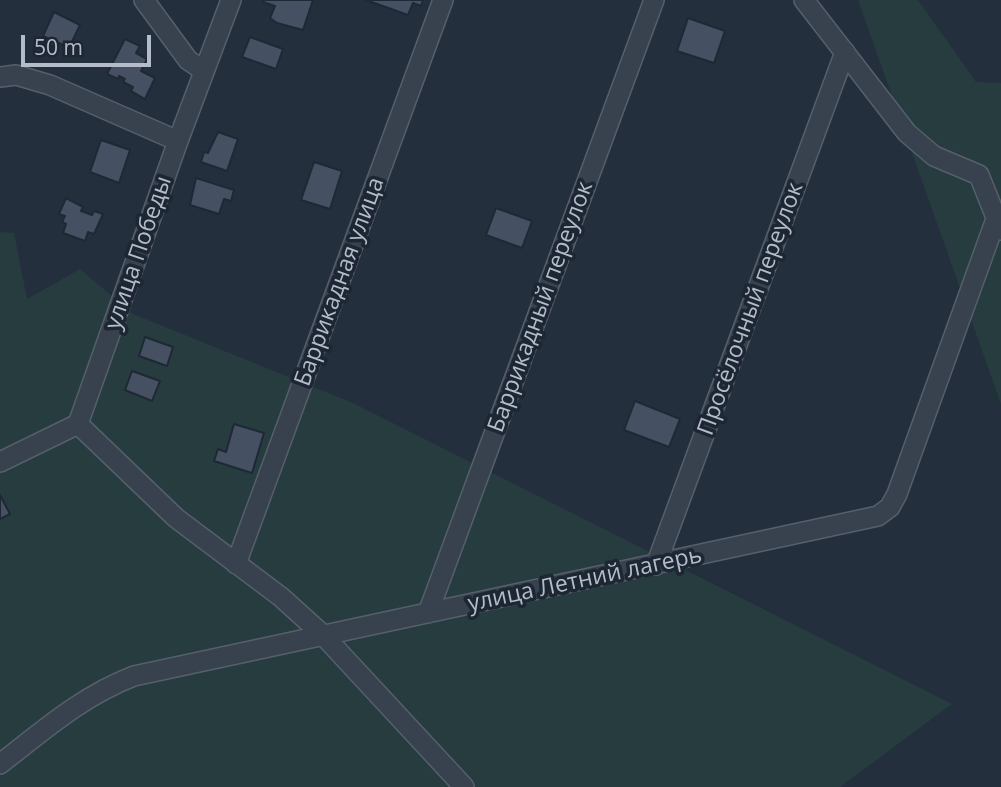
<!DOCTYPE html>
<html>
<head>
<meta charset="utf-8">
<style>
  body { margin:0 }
  #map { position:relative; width:1001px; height:787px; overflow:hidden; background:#242f3e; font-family:"Open Sans",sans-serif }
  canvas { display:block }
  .scale { position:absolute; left:21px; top:35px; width:130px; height:32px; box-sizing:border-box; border:4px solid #b4bcc9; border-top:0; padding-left:9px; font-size:21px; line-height:24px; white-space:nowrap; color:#b4bcc9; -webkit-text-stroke:5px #1d2633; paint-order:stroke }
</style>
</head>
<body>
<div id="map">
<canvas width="1001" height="787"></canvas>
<div class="scale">50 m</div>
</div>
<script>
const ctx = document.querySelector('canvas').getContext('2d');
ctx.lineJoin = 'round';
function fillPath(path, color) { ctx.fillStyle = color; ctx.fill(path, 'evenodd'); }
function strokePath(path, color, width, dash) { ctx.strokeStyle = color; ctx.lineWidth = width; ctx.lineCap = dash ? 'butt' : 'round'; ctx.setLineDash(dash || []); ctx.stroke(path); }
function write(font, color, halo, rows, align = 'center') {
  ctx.font = font + ' "Open Sans",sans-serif'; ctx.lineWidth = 7; ctx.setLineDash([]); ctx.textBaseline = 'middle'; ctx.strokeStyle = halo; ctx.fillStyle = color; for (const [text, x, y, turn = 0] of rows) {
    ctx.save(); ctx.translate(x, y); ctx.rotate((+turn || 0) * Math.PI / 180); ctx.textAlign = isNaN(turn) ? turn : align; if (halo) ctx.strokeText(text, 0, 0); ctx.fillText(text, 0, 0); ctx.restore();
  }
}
fillPath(new Path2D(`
  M858 0H918L976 82 1001 83V404Z
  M0 232 14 233 27 299 80 269 133 314 353 403 952 704 840 787H0Z`), '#263c3f');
const building = new Path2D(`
  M264 0H313L303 30 277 23 270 18 275 6 263 2Z
  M366 0H423L421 6 413 3 408 15Z
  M54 12 80 25 69 48 59 43 56 48 50 45 53 41 43 36Z
  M688 18 725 31 714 63 677 51Z
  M250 37 283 49 276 69 242 57Z
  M125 39 140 46 136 53 147 59 141 71 155 78 145 99 131 91 133 87 123 82 125 79 119 76 118 79 107 74Z
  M218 132 238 139 227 171 201 162 204 152 208 153Z
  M101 140 130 150 119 183 90 172Z
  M314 162 342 171 330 209 301 200Z
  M196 178 234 190 231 201 224 199 219 214 190 205Z
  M66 198 83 207 81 211 92 215 94 211 103 214 94 234 88 232 85 241 63 233 66 224 62 222 65 216 59 214Z
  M496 208 532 221 522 248 486 235Z
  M145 337 173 347 167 366 139 356Z
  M132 371 160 381 152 401 125 390Z
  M635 401 680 419 669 447 624 430Z
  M234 424 264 433 252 473 214 461 218 449 226 452Z
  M0 495 10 514 0 519Z`);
fillPath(building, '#455162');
strokePath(building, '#1f2835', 2);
const minor = new Path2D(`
  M144 0 188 60 204 71
  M804 0 907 133 934 156 979 175 1001 230
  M0 77 16 75 50 85 178 141
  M78 424 176 518 281 597 323 635 464 787
  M0 462 78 424 178 141 231 0
  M236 564 443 0
  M656 565 845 52
  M428 613 654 0
  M0 764C44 730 82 696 134 676L878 516 890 507 897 494 996 219`);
strokePath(minor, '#565f6c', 22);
strokePath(minor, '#38414e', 19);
write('23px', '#b4bcc9', '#1d2633', [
  ["улица Победы",139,253,-71],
  ["Баррикадная улица",340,282,-70],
  ["Баррикадный переулок",541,307,-70],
  ["Просёлочный переулок",751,309,-70],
  ["улица Летний лагерь",585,580,-12]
]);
</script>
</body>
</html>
